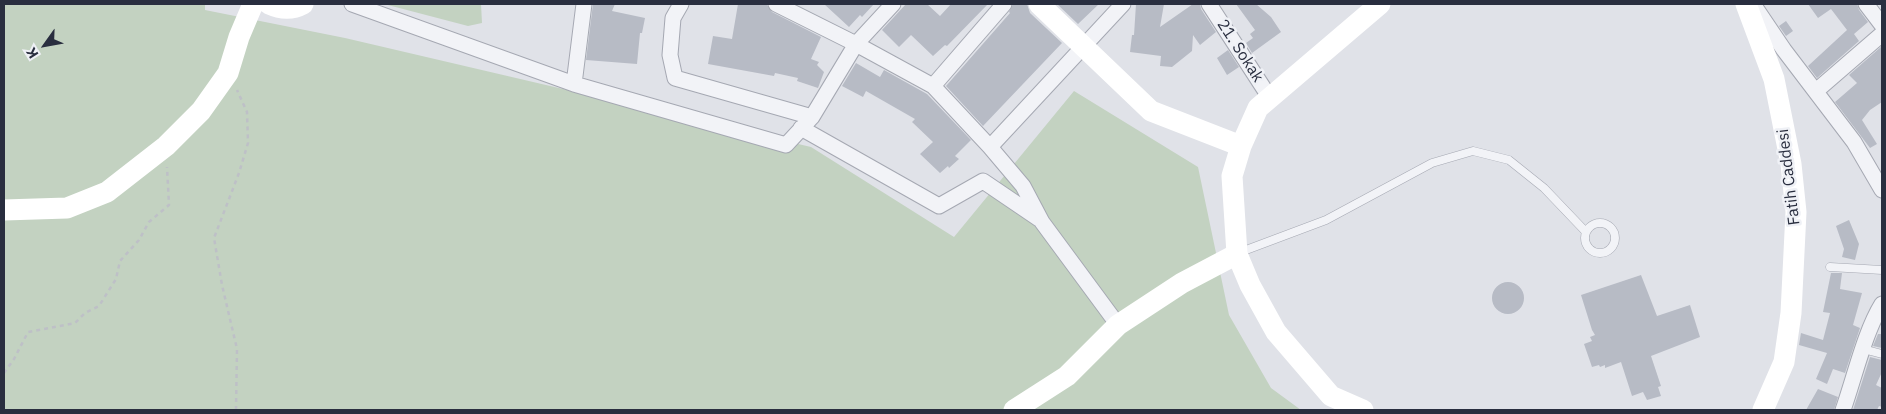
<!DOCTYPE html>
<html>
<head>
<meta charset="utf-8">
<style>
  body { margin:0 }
  #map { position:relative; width:1886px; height:414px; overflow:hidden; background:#e0e2e8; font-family:"IBM Plex Sans",sans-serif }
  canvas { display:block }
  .frame { position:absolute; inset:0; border:5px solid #292e3f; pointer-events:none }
  .north { position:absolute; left:20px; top:20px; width:50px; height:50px; -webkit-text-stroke:4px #eff1f6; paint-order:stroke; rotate:238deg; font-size:14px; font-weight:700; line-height:20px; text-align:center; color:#292e3f }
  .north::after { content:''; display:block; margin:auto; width:18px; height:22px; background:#292e3f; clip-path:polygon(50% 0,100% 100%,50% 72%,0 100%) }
</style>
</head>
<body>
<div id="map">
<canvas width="1886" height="414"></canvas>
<div class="frame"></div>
<div class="north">K</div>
</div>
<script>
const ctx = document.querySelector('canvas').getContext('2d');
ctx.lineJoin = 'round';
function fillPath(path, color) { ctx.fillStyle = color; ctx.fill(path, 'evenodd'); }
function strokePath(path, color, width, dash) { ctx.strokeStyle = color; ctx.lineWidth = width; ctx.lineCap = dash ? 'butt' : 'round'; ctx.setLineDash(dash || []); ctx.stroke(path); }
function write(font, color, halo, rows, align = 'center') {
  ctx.font = font + ' "IBM Plex Sans",sans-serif'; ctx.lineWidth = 5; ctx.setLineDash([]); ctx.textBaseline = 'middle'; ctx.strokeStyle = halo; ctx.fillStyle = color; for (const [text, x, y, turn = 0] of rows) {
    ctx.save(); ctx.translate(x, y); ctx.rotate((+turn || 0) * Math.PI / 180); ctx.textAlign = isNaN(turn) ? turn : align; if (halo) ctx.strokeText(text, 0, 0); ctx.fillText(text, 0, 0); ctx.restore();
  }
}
fillPath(new Path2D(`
  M4 4H205V10L345 38 811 147 954 237 1074 91 1198 167 1229 315 1271 388 1301 410H4Z
  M384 4H481L482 23 468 26Z`), '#c3d2c1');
fillPath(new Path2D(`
  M593 4H615L612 11 645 18 642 33H640L637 64 586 60Z
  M738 4 767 5 772 12 821 37 811 59 819 62 817 65 824 72 818 88 797 81 798 78 775 73 774 76 708 64 713 36 732 39Z
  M824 4H874L862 17 860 15 849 27Z
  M906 4H927L940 16 951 4H988L947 46 945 45 933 56 911 35 899 47 882 30Z
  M1013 4H1027L1030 13 1062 43 983 126 946 86 1010 13 1009 12Z
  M1057 4H1099L1078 24Z
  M1136 4H1164L1160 27 1193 4H1200L1201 9 1216 32 1200 45 1193 35 1192 51 1172 67 1160 66 1161 56 1130 52 1132 35H1134Z
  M1236 4H1256L1271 17 1281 32 1252 53 1246 43 1253 38 1250 34 1255 30Z
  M1808 4H1857L1859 10 1868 22 1854 34 1859 41 1817 78 1808 66 1847 30 1831 9 1818 18Z
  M1786 21 1793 31 1786 36 1779 26Z
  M1882 46V102L1870 110 1862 120 1877 144 1870 148 1835 102 1857 83 1849 75Z
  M1228 50 1239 67 1227 75 1217 58Z
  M856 63 880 77 884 70 927 94 971 140 955 156 959 159 949 168 948 166 940 173 920 154 933 142 912 122 915 119 866 91 863 97 842 86Z
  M1849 220 1859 244 1855 260 1842 257 1844 249 1836 226Z
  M1831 273H1842L1840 289 1862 293 1853 325 1860 328 1845 373 1833 369 1827 384 1816 379 1827 353 1799 345 1801 333 1823 340 1830 313 1823 312Z
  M1641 275 1657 316 1690 305 1700 337 1651 356 1661 386 1658 387 1661 396 1647 400 1643 392 1632 396 1621 362 1605 368V365L1600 367 1599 365 1592 367 1584 344 1592 341 1590 337 1595 335 1592 330 1581 295Z
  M1492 298a16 16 0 1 1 32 0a16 16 0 1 1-32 0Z
  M1878 334H1882V348L1873 346Z
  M1870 357 1882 360V372L1876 385 1882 388V407L1879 406 1877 410H1853Z
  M1818 389 1838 397 1834 410H1806Z`), '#b7bbc5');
const lane = new Path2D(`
  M1585 238a15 15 0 1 1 30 0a15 15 0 1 1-30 0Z
  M1238 253 1326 220 1432 163 1473 151 1509 160 1544 188 1586 232
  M1830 267 1882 270
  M1863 349 1882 354`);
const street = new Path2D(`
  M352 4 574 84 786 145 812 117 856 44 893 4
  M681 4 673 18 670 55 675 78 812 117
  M776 4 856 44 933 86 990 147 1023 186 1042 222 1118 325
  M1209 4 1270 98
  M1753 4 1784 50 1854 142 1882 190
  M1866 4 1882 25
  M574 84 584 4
  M933 86 1004 4
  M1816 91 1882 34
  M801 128 939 206 983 181 1039 219
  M990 147 1123 4
  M1843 410C1854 379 1865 331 1882 304`);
strokePath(lane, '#a5a8b2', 9);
strokePath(street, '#a5a8b2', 17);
strokePath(new Path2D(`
  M4 373 14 359 28 332 75 323 85 313 99 306 116 279 120 261 139 240 149 222 169 205 167 167
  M236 410 237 349 222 285 214 238 239 173 248 143 247 112 237 90`), '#bec0c7', 2.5, [4, 4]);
strokePath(lane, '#f2f3f7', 8);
strokePath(street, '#f2f3f7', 15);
strokePath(new Path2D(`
  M269 4C280 9 292 10 303 4
  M1039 4 1151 111 1241 146
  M1746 4 1774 79 1791 164 1796 212 1791 313 1784 362 1763 410
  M4 210 67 208 107 192 166 146 201 111 228 73 239 37 253 4
  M1014 410 1067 376 1118 325 1182 283 1237 254
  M1363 410 1331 396 1276 332 1250 285 1237 254 1232 176 1241 146 1258 108 1380 4`), '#fff', 21);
write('16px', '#292e3f', '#eff1f6', [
  ["21. Sokak",1240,51,57],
  ["Fatih Caddesi",1789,177,-97]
]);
</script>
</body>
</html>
